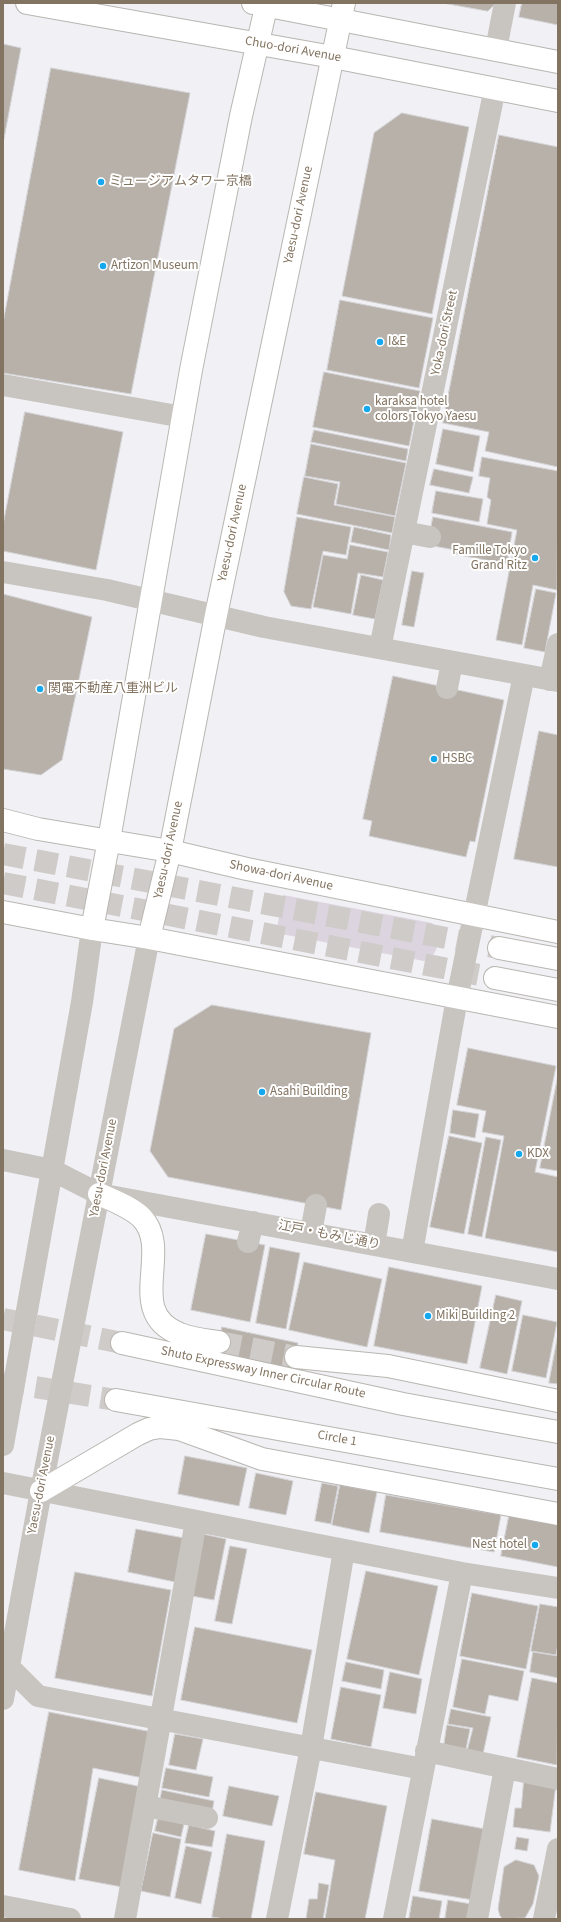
<!DOCTYPE html>
<html>
<head>
<meta charset="utf-8">
<style>
  body { margin:0 }
  #map { position:relative; width:561px; height:1922px; overflow:hidden; background:#f0f0f5; font-family:"Source Sans 3",sans-serif }
  canvas { display:block }
  .frame { position:absolute; inset:0; border:4px solid #837461; pointer-events:none }
</style>
</head>
<body>
<div id="map">
<canvas width="561" height="1922"></canvas>
<div class="frame"></div>
</div>
<script>
const ctx = document.querySelector('canvas').getContext('2d');
ctx.lineJoin = 'round';
function fillPath(path, color) { ctx.fillStyle = color; ctx.fill(path, 'evenodd'); }
function strokePath(path, color, width, dash) { ctx.strokeStyle = color; ctx.lineWidth = width; ctx.lineCap = dash ? 'butt' : 'round'; ctx.setLineDash(dash || []); ctx.stroke(path); }
function write(font, color, halo, rows, align = 'center') {
  ctx.font = font + ' "Source Sans 3","Noto Sans JP",sans-serif'; ctx.lineWidth = 4; ctx.setLineDash([]); ctx.textBaseline = 'middle'; ctx.strokeStyle = halo; ctx.fillStyle = color; for (const [text, x, y, turn = 0] of rows) {
    ctx.save(); ctx.translate(x, y); ctx.rotate((+turn || 0) * Math.PI / 180); ctx.textAlign = isNaN(turn) ? turn : align; if (halo) ctx.strokeText(text, 0, 0); ctx.fillText(text, 0, 0); ctx.restore();
  }
}
fillPath(new Path2D(`
  M283 895 432 923 440 932C437 946 438 955 424 961L276 933Z`), '#dcd4df');
const building = new Path2D(`
  M443 3H496L488 11Z
  M522 3H558V25L519 17Z
  M3 44 21 48 3 144Z
  M51 68 190 93 131 394 3 373V323Z
  M402 113 469 127 432 314 342 296 374 133Z
  M499 135 558 147V467L485 451 489 432 443 423Z
  M340 300 433 318 419 388 327 370Z
  M324 372 420 391 409 446 313 427Z
  M25 412 123 432 96 570 3 551V525Z
  M443 429 480 436 473 472 436 464Z
  M314 430 408 449 406 461 311 442Z
  M311 444 406 463 395 516 336 504 340 482 305 476Z
  M482 457 558 471 557 590 533 585 522 645 496 640 517 530 487 524 491 500 487 497 490 478 479 476Z
  M434 469 473 477 469 493 430 485Z
  M304 477 338 484 334 505 395 517 392 533 297 514Z
  M436 491 483 499 479 522 432 513Z
  M297 517 351 527 346 555 323 551 311 609 291 606 284 592Z
  M433 517 512 532 507 564 454 554 455 550 428 545Z
  M354 527 391 535 389 550 351 542Z
  M350 545 388 552 383 577 358 573 351 614 313 607 323 555 347 559Z
  M412 571 424 573 414 627 402 625Z
  M361 575 383 580 375 619 353 615Z
  M536 589 556 593 545 652 524 648Z
  M3 594 92 617 62 760 41 775 3 769Z
  M393 676 504 700 475 842 470 841 466 857 369 836 372 821 363 819Z
  M539 731 558 735V867L514 859Z
  M212 1005 371 1033 341 1210 168 1177 150 1151 174 1029Z
  M468 1048 556 1066 535 1172 558 1177V1252L485 1238 504 1136 482 1132 486 1111 457 1105Z
  M558 1075V1171L540 1168Z
  M453 1110 479 1114 475 1138 450 1133Z
  M449 1136 482 1143 464 1234 430 1227Z
  M486 1137 501 1140 482 1237 468 1234Z
  M206 1234 265 1245 250 1322 191 1310Z
  M270 1247 300 1253 286 1329 256 1323Z
  M304 1262 382 1279 367 1347 289 1330Z
  M389 1267 482 1286 467 1364 374 1346Z
  M496 1295 522 1301 507 1374 480 1368Z
  M523 1315 557 1322 546 1378 512 1371Z
  M222 1327 298 1343 293 1375 215 1363Z
  M558 1334V1384L549 1383Z
  M185 1456 247 1468 239 1506 178 1494Z
  M256 1473 293 1481 286 1515 249 1508Z
  M322 1483 338 1486 331 1524 315 1521Z
  M340 1485 377 1492 369 1533 332 1525Z
  M386 1495 501 1515 494 1552 380 1532Z
  M509 1516 558 1525V1567L501 1556Z
  M136 1529 184 1538 175 1582 128 1572Z
  M203 1534 226 1539 214 1600 192 1596Z
  M230 1546 247 1549 232 1624 215 1621Z
  M366 1571 438 1586 419 1675 347 1659Z
  M75 1572 171 1590 152 1696 55 1678Z
  M472 1593 538 1606 526 1669 460 1656Z
  M540 1604 558 1607V1644L556 1655 531 1651Z
  M195 1627 312 1650 297 1723 181 1700Z
  M533 1652 558 1656V1678L530 1672Z
  M462 1659 524 1671 518 1701 489 1695 485 1714 453 1707Z
  M346 1662 384 1670 381 1689 342 1681Z
  M390 1672 422 1679 416 1714 383 1708Z
  M532 1678 558 1683 557 1765 517 1757Z
  M341 1687 381 1695 371 1747 331 1739Z
  M451 1709 491 1717 483 1754 467 1751 473 1728 448 1724Z
  M49 1712 152 1732 143 1778 93 1768 75 1881 19 1870Z
  M447 1725 470 1729 466 1749 444 1745Z
  M175 1734 203 1739 196 1770 169 1765Z
  M166 1768 213 1777 209 1797 162 1788Z
  M99 1778 142 1787 122 1887 79 1879Z
  M524 1780 556 1784 550 1832 513 1827 515 1808H521Z
  M229 1786 279 1796 272 1826 223 1816Z
  M162 1790 214 1801 212 1812 160 1801Z
  M316 1792 387 1806 365 1919H325L335 1860 304 1854Z
  M158 1818 184 1824 181 1837 155 1831Z
  M432 1819 485 1829 473 1900 419 1891Z
  M189 1825 215 1831 212 1847 185 1843Z
  M153 1833 181 1839 170 1897 141 1891Z
  M227 1834 265 1841 251 1919H225L212 1917Z
  M517 1837 529 1839 527 1851 515 1849Z
  M186 1846 212 1852 201 1904 175 1898Z
  M516 1860 534 1865 539 1876 533 1904 525 1918 503 1919 500 1916 498 1909 504 1867Z
  M319 1883 329 1885 323 1919H306L309 1899H317Z
  M413 1896 442 1901 439 1919H409Z
  M448 1900 471 1904 468 1919H445Z`);
fillPath(building, '#b8b1aa');
strokePath(building, '#d3d3d6', 1);
strokePath(new Path2D(`
  M3 854 499 948
  M3 883 495 978`), '#cfcbc9', 22, [22, 11]);
strokePath(new Path2D(`
  M3 1319 122 1343
  M219 1342 296 1357
  M3 1382 116 1400`), '#cfcbc9', 22, [22, 11]);
const major = new Path2D(`
  M3 820 38 829 170 851 247 869 558 932
  M3 912 92 929 149 938 558 1017
  M92 929 109 840 191 370 241 116 267 3
  M149 938 170 851 216 615 344 3
  M499 948 558 959
  M495 978 558 990`);
const highway = new Path2D(`
  M27 3 333 57 558 101
  M253 3 558 62
  M99 1194C112 1200 131 1207 142 1218 173 1251 124 1313 180 1334 192 1339 206 1340 219 1342
  M122 1343 403 1404 558 1432
  M296 1357 388 1366 558 1401
  M116 1400 558 1479
  M41 1491 138 1434 149 1429 160 1427 179 1429 262 1459 558 1514`);
strokePath(major, '#bab7b2', 24);
strokePath(highway, '#b9b6b1', 24);
strokePath(new Path2D(`
  M496 49 505 3
  M3 385 183 417
  M404 532 430 537
  M3 572 107 590 264 627 558 681
  M380 648 495 88
  M550 680 558 644
  M447 688 452 662
  M3 1160 52 1170 99 1194 558 1279
  M311 1233 316 1205
  M248 1242 253 1222
  M374 1245 379 1214
  M412 1252 457 998 524 675
  M3 1445 82 1002 92 929
  M3 1483 462 1573 558 1588
  M9 1667 38 1696 423 1769
  M3 1699 41 1491 149 938
  M426 1751 558 1779
  M145 1806 207 1818
  M3 1906 70 1919
  M125 1919 196 1521
  M277 1919 311 1748 344 1550
  M394 1919 462 1573
  M477 1919 505 1768
  M544 1919 558 1849`), '#c8c5c1', 22);
strokePath(major, '#fff', 22);
strokePath(highway, '#fff', 22);
for (const [x, y, r, color] of [
  [101,182,4,"#16a8ef"],
  [103,266,4,"#16a8ef"],
  [380,342,4,"#16a8ef"],
  [367,409,4,"#16a8ef"],
  [535,558,4,"#16a8ef"],
  [40,689,4,"#16a8ef"],
  [434,759,4,"#16a8ef"],
  [262,1092,4,"#16a8ef"],
  [519,1154,4,"#16a8ef"],
  [428,1316,4,"#16a8ef"],
  [535,1545,4,"#16a8ef"]
]) { const dot = new Path2D(); dot.arc(x, y, r, 0, 2 * Math.PI); ctx.fillStyle = color; ctx.fill(dot); strokePath(dot, '#fff', 1.5); }
write('13px', '#837461', '#fff', [
  ["Chuo-dori Avenue",293,50,10],
  ["Yaesu-dori Avenue",299,215,-78],
  ["Yoka-dori Street",445,333,-78],
  ["Yaesu-dori Avenue",233,533,-78],
  ["Yaesu-dori Avenue",169,850,-78],
  ["Showa-dori Avenue",281,876,12],
  ["Yaesu-dori Avenue",104,1168,-79],
  ["江戸・もみじ通り",329,1236,11],
  ["Shuto Expressway Inner Circular Route",263,1373,12],
  ["Circle 1",337,1439,10],
  ["Yaesu-dori Avenue",42,1485,-79]
]);
write('13px', '#837461', '#fff', [
  ["ミュージアムタワー京橋",109,182],
  ["Artizon Museum",111,266],
  ["I&E",388,342],
  ["karaksa hotel",375,402],
  ["colors Tokyo Yaesu",375,417],
  ["Famille Tokyo",527,551,"right"],
  ["Grand Ritz",527,566,"right"],
  ["関電不動産八重洲ビル",48,689],
  ["HSBC",442,759],
  ["Asahi Building",270,1092],
  ["KDX",527,1154],
  ["Miki Building 2",436,1316],
  ["Nest hotel",527,1545,"right"]
], 'left');
</script>
</body>
</html>
